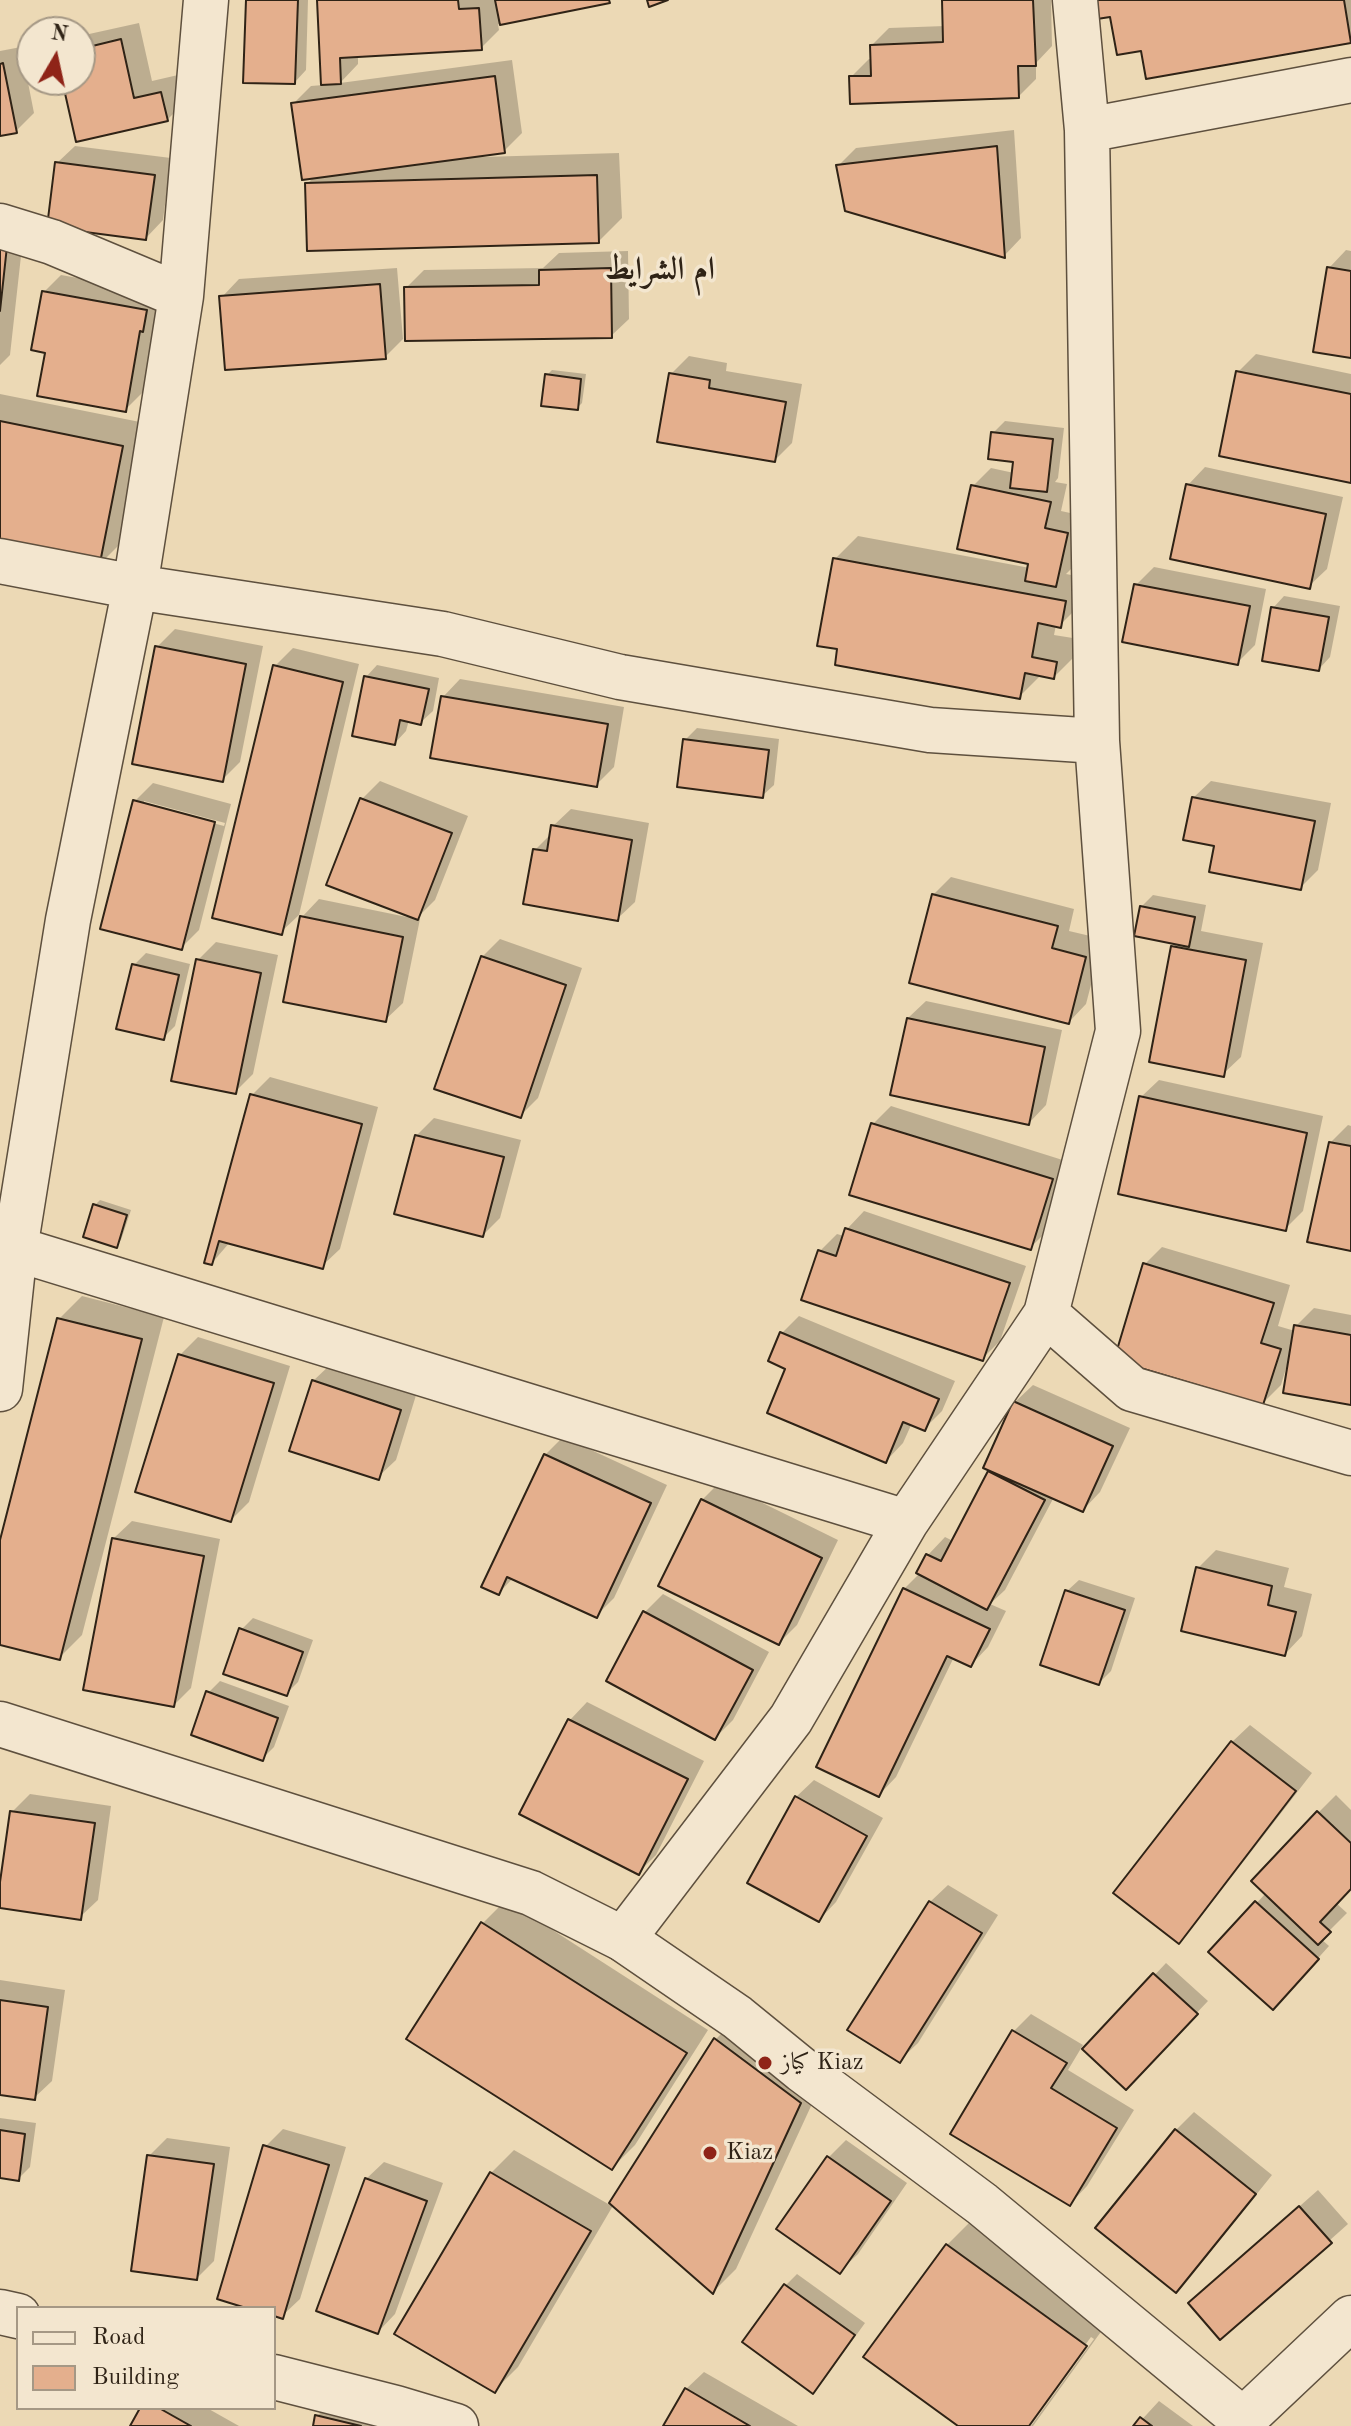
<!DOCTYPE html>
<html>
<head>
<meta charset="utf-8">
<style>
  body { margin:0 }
  #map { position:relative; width:1351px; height:2426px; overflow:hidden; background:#ecd9b5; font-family:"Old Standard TT",serif }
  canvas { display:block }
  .legend { position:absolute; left:16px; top:2306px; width:260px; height:104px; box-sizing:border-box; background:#f3e6cf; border:2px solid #a59885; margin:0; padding:10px 14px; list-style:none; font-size:24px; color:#2f2316 }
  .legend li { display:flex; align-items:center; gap:16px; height:40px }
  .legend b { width:40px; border:2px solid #a59885 }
  .north { position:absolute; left:16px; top:16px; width:80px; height:80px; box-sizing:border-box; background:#f3e6cf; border:2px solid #a59885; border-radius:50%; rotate:9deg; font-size:22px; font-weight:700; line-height:32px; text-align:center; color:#2f2316 }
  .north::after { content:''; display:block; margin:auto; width:28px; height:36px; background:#8f2418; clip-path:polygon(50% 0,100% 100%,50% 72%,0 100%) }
</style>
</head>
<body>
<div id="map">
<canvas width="1351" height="2426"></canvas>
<ul class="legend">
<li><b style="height:10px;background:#f3e6cf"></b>Road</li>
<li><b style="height:22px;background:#e4af8d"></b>Building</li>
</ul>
<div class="north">N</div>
</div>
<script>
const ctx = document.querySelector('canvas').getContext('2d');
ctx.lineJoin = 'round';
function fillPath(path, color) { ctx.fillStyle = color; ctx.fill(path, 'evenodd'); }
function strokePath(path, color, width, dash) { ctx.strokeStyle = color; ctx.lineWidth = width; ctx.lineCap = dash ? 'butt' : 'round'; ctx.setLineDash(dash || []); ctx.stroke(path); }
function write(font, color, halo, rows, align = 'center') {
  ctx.font = font + ' "Old Standard TT",Amiri,serif'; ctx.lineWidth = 7; ctx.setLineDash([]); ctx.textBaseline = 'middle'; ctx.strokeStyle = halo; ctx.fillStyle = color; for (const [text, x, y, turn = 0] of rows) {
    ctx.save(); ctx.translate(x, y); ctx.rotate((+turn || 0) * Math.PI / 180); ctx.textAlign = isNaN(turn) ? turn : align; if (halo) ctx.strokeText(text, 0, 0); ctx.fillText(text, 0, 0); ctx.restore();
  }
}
fillPath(new Path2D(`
  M248 0H308L306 70 295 82Z
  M319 0H610L498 24 499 30 481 48 358 55V64L340 83 512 60 522 133 504 151 481 154 482 157 619 153 622 218 599 241 307 184 315 176 293 104 311 86 323 85Z
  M944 0H1051L1052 46 1036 63V79L1019 96 851 77 869 59H872V45L889 28 945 26Z
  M1096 0H1351V41L1147 76 1143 49Z
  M139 23 152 81 178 75 185 102 167 120 64 80H80V36Z
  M21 47 34 113 16 131 0 134V51Z
  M1014 130 1021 238 1004 256 838 166 856 148Z
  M75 146 171 158 163 220 146 238 57 163Z
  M0 217 25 220 10 355 0 365Z
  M1346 250 1351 251V356L1329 268Z
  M628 251 629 319 611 336 406 288 424 270 543 268 559 253Z
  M397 268 403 339 385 357 222 297 239 279Z
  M61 275 163 293 156 315 143 392 125 410 47 352 44 292Z
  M1256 354 1351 374V481L1238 372Z
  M689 356 727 363 726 371 802 384 792 443 775 460 671 374Z
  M552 370 586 374 582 403 577 408 547 375Z
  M0 394 145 423 121 543 98 566 0 546Z
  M1005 421 1064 428 1058 478 1055 482 1067 484 1061 511 1084 516 1073 567 1066 574 1088 578 1083 602 1060 625H1056L1054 635 1079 639 1077 654 1054 677 1042 674 1019 697 839 647 835 559 858 536 1030 568 1031 562 973 486 991 468 1014 473 1015 460 993 433Z
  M1205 467 1343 497 1327 569 1309 586 1188 485Z
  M1154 567 1266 589 1255 645 1237 663 1136 585Z
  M1284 596 1340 606 1330 657 1319 669 1273 608Z
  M175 629 263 646 240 762 222 780 157 647Z
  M293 648 359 664 299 915 281 932 275 666Z
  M377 665 439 678 433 711 421 722 409 720 406 731 395 743 366 677Z
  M460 679 624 707 614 767 596 785 443 697Z
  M697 728 779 739 774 785 762 796 685 740Z
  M380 781 468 816 435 900 416 919H420L403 1003 385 1020 302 917 319 899 407 917 362 799Z
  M1211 781 1331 803 1318 870 1300 888 1217 845 1193 798Z
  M153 783 231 804 199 930 181 948 135 801ZM144 801 225 823 224 826 144 805Z
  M571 809 649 823 635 902 617 919 535 850 552 833 553 826Z
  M951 877 1074 909 1069 931 1103 939 1086 1004 1069 1022 933 895Z
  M1153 895 1206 905 1201 931 1263 943 1241 1057 1223 1074 1173 947 1178 943 1141 907Z
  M500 939 582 968 538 1098 520 1116 482 957Z
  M216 942 278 955 253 1074 235 1092 198 960Z
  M146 953 190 964 175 1026 163 1038 134 965Z
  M926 1001 1062 1030 1046 1105 1029 1123 908 1018Z
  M270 1077 378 1107 340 1249 322 1266 230 1242 212 1263 252 1095Z
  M1159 1080 1323 1116 1303 1211 1285 1229 1141 1097Z
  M891 1106 1069 1162 1048 1230 1030 1248 873 1124Z
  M434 1118 521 1140 500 1218 483 1235 416 1136Z
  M1348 1125 1351 1126V1249L1330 1143Z
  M100 1200 131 1210 121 1240 116 1245 95 1205Z
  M864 1211 1026 1266 1000 1341 983 1358 820 1251 837 1234 844 1236 847 1229Z
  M1162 1247 1290 1285 1278 1326 1295 1331 1296 1326 1314 1308 1351 1315V1403L1287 1365 1281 1385 1263 1403 1145 1264Z
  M82 1296 164 1317 82 1635 59 1658 0 1643V1548L59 1319Z
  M799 1316 955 1381 942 1411 924 1429 912 1423 903 1443 886 1461 788 1368 782 1333Z
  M198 1337 290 1366 249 1502 231 1520 180 1355Z
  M331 1364 417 1392 396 1460 378 1477 313 1381Z
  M1033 1385 1130 1428 1100 1492 1083 1510 1054 1497 1005 1590 990 1604 1006 1611 988 1647 971 1665 954 1657 896 1777 879 1795 904 1589 920 1573 928 1555 945 1537 953 1541 991 1469 1015 1402Z
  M563 1437 667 1485 614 1598 596 1616 513 1578 499 1593 545 1455Z
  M720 1482 838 1540 797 1625 779 1643 702 1500Z
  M132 1521 220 1539 191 1688 174 1705 114 1538Z
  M1216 1550 1289 1568 1284 1587 1312 1594 1302 1636 1285 1654 1198 1568Z
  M1079 1580 1135 1598 1111 1671 1099 1683 1067 1591Z
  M663 1594 769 1652 733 1720 715 1738 608 1681 645 1612Z
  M253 1618 313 1640 298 1682 286 1694 241 1630Z
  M220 1681 289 1706 274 1747 262 1759 208 1693Z
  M587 1702 704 1761 656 1855 639 1872 570 1720Z
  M1250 1725 1312 1773 1196 1923 1179 1941 1232 1742Z
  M814 1780 883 1818 836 1902 819 1920 796 1797Z
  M30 1794 111 1806 98 1900 80 1917 0 1906 12 1812Z
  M1336 1795 1351 1810V1888L1336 1903 1347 1913 1321 1939 1329 1946 1284 1996 1211 1952 1266 1893 1318 1813Z
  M948 1885 998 1915 918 2043 900 2060 930 1902Z
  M506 1900 708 2030 635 2145 612 2168 409 2038 483 1923Z
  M1166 1963 1208 2001 1138 2075 1085 2049Z
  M0 1980 65 1990 52 2081 34 2098 0 2093Z
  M1031 2014 1083 2045 1068 2070 1134 2110 1087 2186 1070 2204 1014 2031Z
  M738 2017 823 2080 736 2269 713 2292 614 2204 518 2367 495 2390 491 2173 514 2150 610 2205 715 2040Z
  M1194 2112 1272 2175 1194 2272 1176 2290 1098 2227 1176 2130Z
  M0 2118 36 2123 30 2167 18 2179 0 2176Z
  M283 2129 346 2147 300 2299 282 2316 274 2314V2308H253L265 2147Z
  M167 2138 230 2147 214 2261 197 2278 149 2156Z
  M846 2140 907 2183 858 2254 840 2271 828 2158Z
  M384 2162 443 2183 395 2314 378 2332 366 2179Z
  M1318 2190 1348 2224 1221 2337 1190 2303Z
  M970 2222 1108 2322 1033 2426H1031L1094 2339 1091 2337 1026 2426H962L947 2245Z
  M797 2274 865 2323 824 2380 812 2391 786 2285Z
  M704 2372 798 2426H665L686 2389Z
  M1159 2401 1193 2426H1136Z
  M329 2404 379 2426H315L317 2416Z
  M142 2408H207L239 2426H132Z`), '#0003');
const building = new Path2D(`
  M246 0H298L295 84 243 83Z
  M317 0H458L459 9 479 8 482 50 340 58 341 84 321 85Z
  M495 0H609L610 3 500 25Z
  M647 0H668L649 7Z
  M942 0H1033L1036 66H1018L1019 98 850 104 849 76H871L870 45 943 42Z
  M1094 0H1344L1351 43 1146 79 1141 51 1117 55 1110 17 1097 19Z
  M121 39 134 98 161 92 168 121 76 142 62 80H80V49Z
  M3 63 17 133 0 136V64Z
  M495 76 505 153 302 180 291 103Z
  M997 146 1005 258 845 211 836 165Z
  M55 162 155 175 146 240 47 227Z
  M597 175 599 243 307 251 305 183Z
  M0 236 8 237 0 311Z
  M1327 267 1351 271V358L1313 352Z
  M611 268 612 338 405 341 404 287 539 285V270Z
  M380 284 386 359 225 370 219 296Z
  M42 291 147 310 143 332 140 331 126 412 37 396 45 353 31 350Z
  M1236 371 1351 394V483L1219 456Z
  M669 373 710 380 709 388 786 402 775 462 657 442Z
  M545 374 581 379 578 410 541 406Z
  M0 421 123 446 99 568 0 548Z
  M991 432 1053 439 1047 492 1010 488 1013 462 988 459Z
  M1186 484 1326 514 1310 589 1170 559Z
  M971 485 1051 502 1045 528 1068 533 1056 587 1025 581 1028 564 957 549Z
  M833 558 1066 601 1061 628 1038 623 1032 657 1057 662 1054 679 1025 673 1020 699 835 665 837 649 817 646Z
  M1134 584 1250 606 1238 665 1122 642Z
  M1271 607 1329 617 1319 671 1262 661Z
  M155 646 246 664 223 782 132 764Z
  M273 665 343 682 282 935 212 918Z
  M364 676 429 689 421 725 400 720 395 745 352 736Z
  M441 696 608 724 597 787 430 758Z
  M683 739 769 750 763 798 677 787Z
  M1192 797 1315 821 1301 890 1209 872 1214 846 1183 840Z
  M360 798 452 833 418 920 326 885Z
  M133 800 215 822 182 950 100 929Z
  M551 825 632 840 618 921 523 904 533 849 547 851Z
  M932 894 1058 926 1052 948 1086 957 1069 1024 909 983Z
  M1140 906 1195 917 1189 947 1134 936Z
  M300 916 403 937 386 1022 283 1002Z
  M1171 946 1246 960 1224 1077 1149 1062Z
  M481 956 566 985 521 1118 434 1089Z
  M196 959 261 973 236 1094 171 1081Z
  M132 964 179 975 164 1040 116 1029Z
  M907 1018 1045 1047 1029 1125 890 1095Z
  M250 1094 362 1124 323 1269 219 1241 212 1265 204 1263Z
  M1139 1096 1307 1133 1286 1231 1118 1194Z
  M871 1123 1053 1179 1031 1250 849 1195Z
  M415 1135 504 1157 483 1237 394 1214Z
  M1329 1142 1351 1146V1251L1307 1242Z
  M93 1204 127 1215 117 1248 83 1237Z
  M845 1228 1010 1283 983 1361 801 1300 818 1250 836 1256Z
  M1143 1263 1274 1303 1261 1343 1281 1349 1263 1405 1114 1360Z
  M57 1318 142 1339 60 1660 0 1645V1540Z
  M1294 1325 1351 1335V1405L1283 1393Z
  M780 1332 939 1399 925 1431 903 1422 886 1463 767 1413 785 1369 768 1361Z
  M178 1354 274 1383 231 1522 135 1492Z
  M312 1380 401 1410 379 1480 289 1451Z
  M1013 1401 1113 1446 1083 1512 983 1468Z
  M544 1454 651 1503 597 1618 507 1577 499 1595 481 1587Z
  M988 1471 1045 1500 987 1610 916 1573 926 1554 941 1561Z
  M701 1499 822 1558 779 1645 658 1586Z
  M112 1538 204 1556 174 1707 83 1690Z
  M1196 1567 1272 1586 1268 1605 1296 1612 1285 1656 1181 1631Z
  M903 1588 990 1629 971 1667 947 1656 879 1797 816 1767Z
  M1065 1590 1125 1610 1099 1685 1040 1665Z
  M643 1611 753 1670 715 1740 606 1681Z
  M239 1628 303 1652 287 1696 223 1674Z
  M206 1691 278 1718 263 1761 191 1735Z
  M568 1719 688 1779 639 1875 519 1814Z
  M1231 1741 1296 1791 1179 1944 1113 1893Z
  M795 1796 867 1836 819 1922 747 1883Z
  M10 1811 95 1823 81 1920 0 1908V1882Z
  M1317 1811 1351 1843V1889L1320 1922 1331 1932 1318 1945 1251 1881Z
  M929 1901 982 1933 900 2063 847 2030Z
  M1255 1901 1319 1959 1273 2010 1208 1952Z
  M481 1922 687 2053 612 2170 406 2039Z
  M1153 1973 1198 2014 1126 2090 1082 2049Z
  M0 2000 48 2007 35 2100 0 2095Z
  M1012 2030 1067 2063 1051 2088 1117 2128 1070 2206 950 2134Z
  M714 2038 801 2103 713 2294 609 2203Z
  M1175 2129 1256 2194 1176 2293 1095 2228Z
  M0 2130 25 2134 19 2181 0 2178Z
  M263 2145 329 2165 283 2319 274 2316V2308H246L217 2299Z
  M147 2155 214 2164 197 2280 131 2271Z
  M827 2156 891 2201 840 2274 776 2229Z
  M490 2172 591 2231 495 2393 394 2334Z
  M365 2178 427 2201 378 2334 316 2311Z
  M1299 2206 1332 2243 1220 2340 1188 2303Z
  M946 2244 1087 2346 1029 2426H958L863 2357Z
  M784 2284 855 2335 813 2394 742 2342Z
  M685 2388 750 2426H663Z
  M140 2408H159L191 2426H130Z
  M315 2415 361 2426H313Z
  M1140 2417 1152 2426H1133Z`);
fillPath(building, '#e4af8d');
strokePath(building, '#2f2316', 2);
const minor = new Path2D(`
  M1087 130 1351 80
  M0 226 52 242 181 296
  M0 561 135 587 443 634 620 677 930 730 1097 741
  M0 1244 906 1522
  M1046 1314 1132 1389 1351 1453
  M0 1389 15 1249 68 920 135 587 181 296 206 0
  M623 1939 791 1719 906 1522 1046 1314 1118 1031 1097 741 1087 130 1075 0
  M0 2312 18 2316
  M274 2377 396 2408 456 2426`);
const tertiary = new Path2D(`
  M0 1724 531 1893 623 1939 737 2017 802 2070 982 2204 1243 2420 1351 2318`);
strokePath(minor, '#5e503e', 47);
strokePath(tertiary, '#5e503e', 47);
strokePath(minor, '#f3e6cf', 44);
strokePath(tertiary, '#f3e6cf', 44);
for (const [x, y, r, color] of [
  [765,2063,8,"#8f2418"],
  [710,2153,8,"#8f2418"]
]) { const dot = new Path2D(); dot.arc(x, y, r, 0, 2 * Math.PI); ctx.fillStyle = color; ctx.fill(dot); strokePath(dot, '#f3e6cf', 3); }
write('24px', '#2f2316', '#f3e6cf', [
  ["كياز Kiaz",781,2063],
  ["Kiaz",726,2153]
], 'left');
write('bold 32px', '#2f2316', '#f3e6cf', [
  ["ام الشرايط",660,271]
]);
</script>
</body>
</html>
